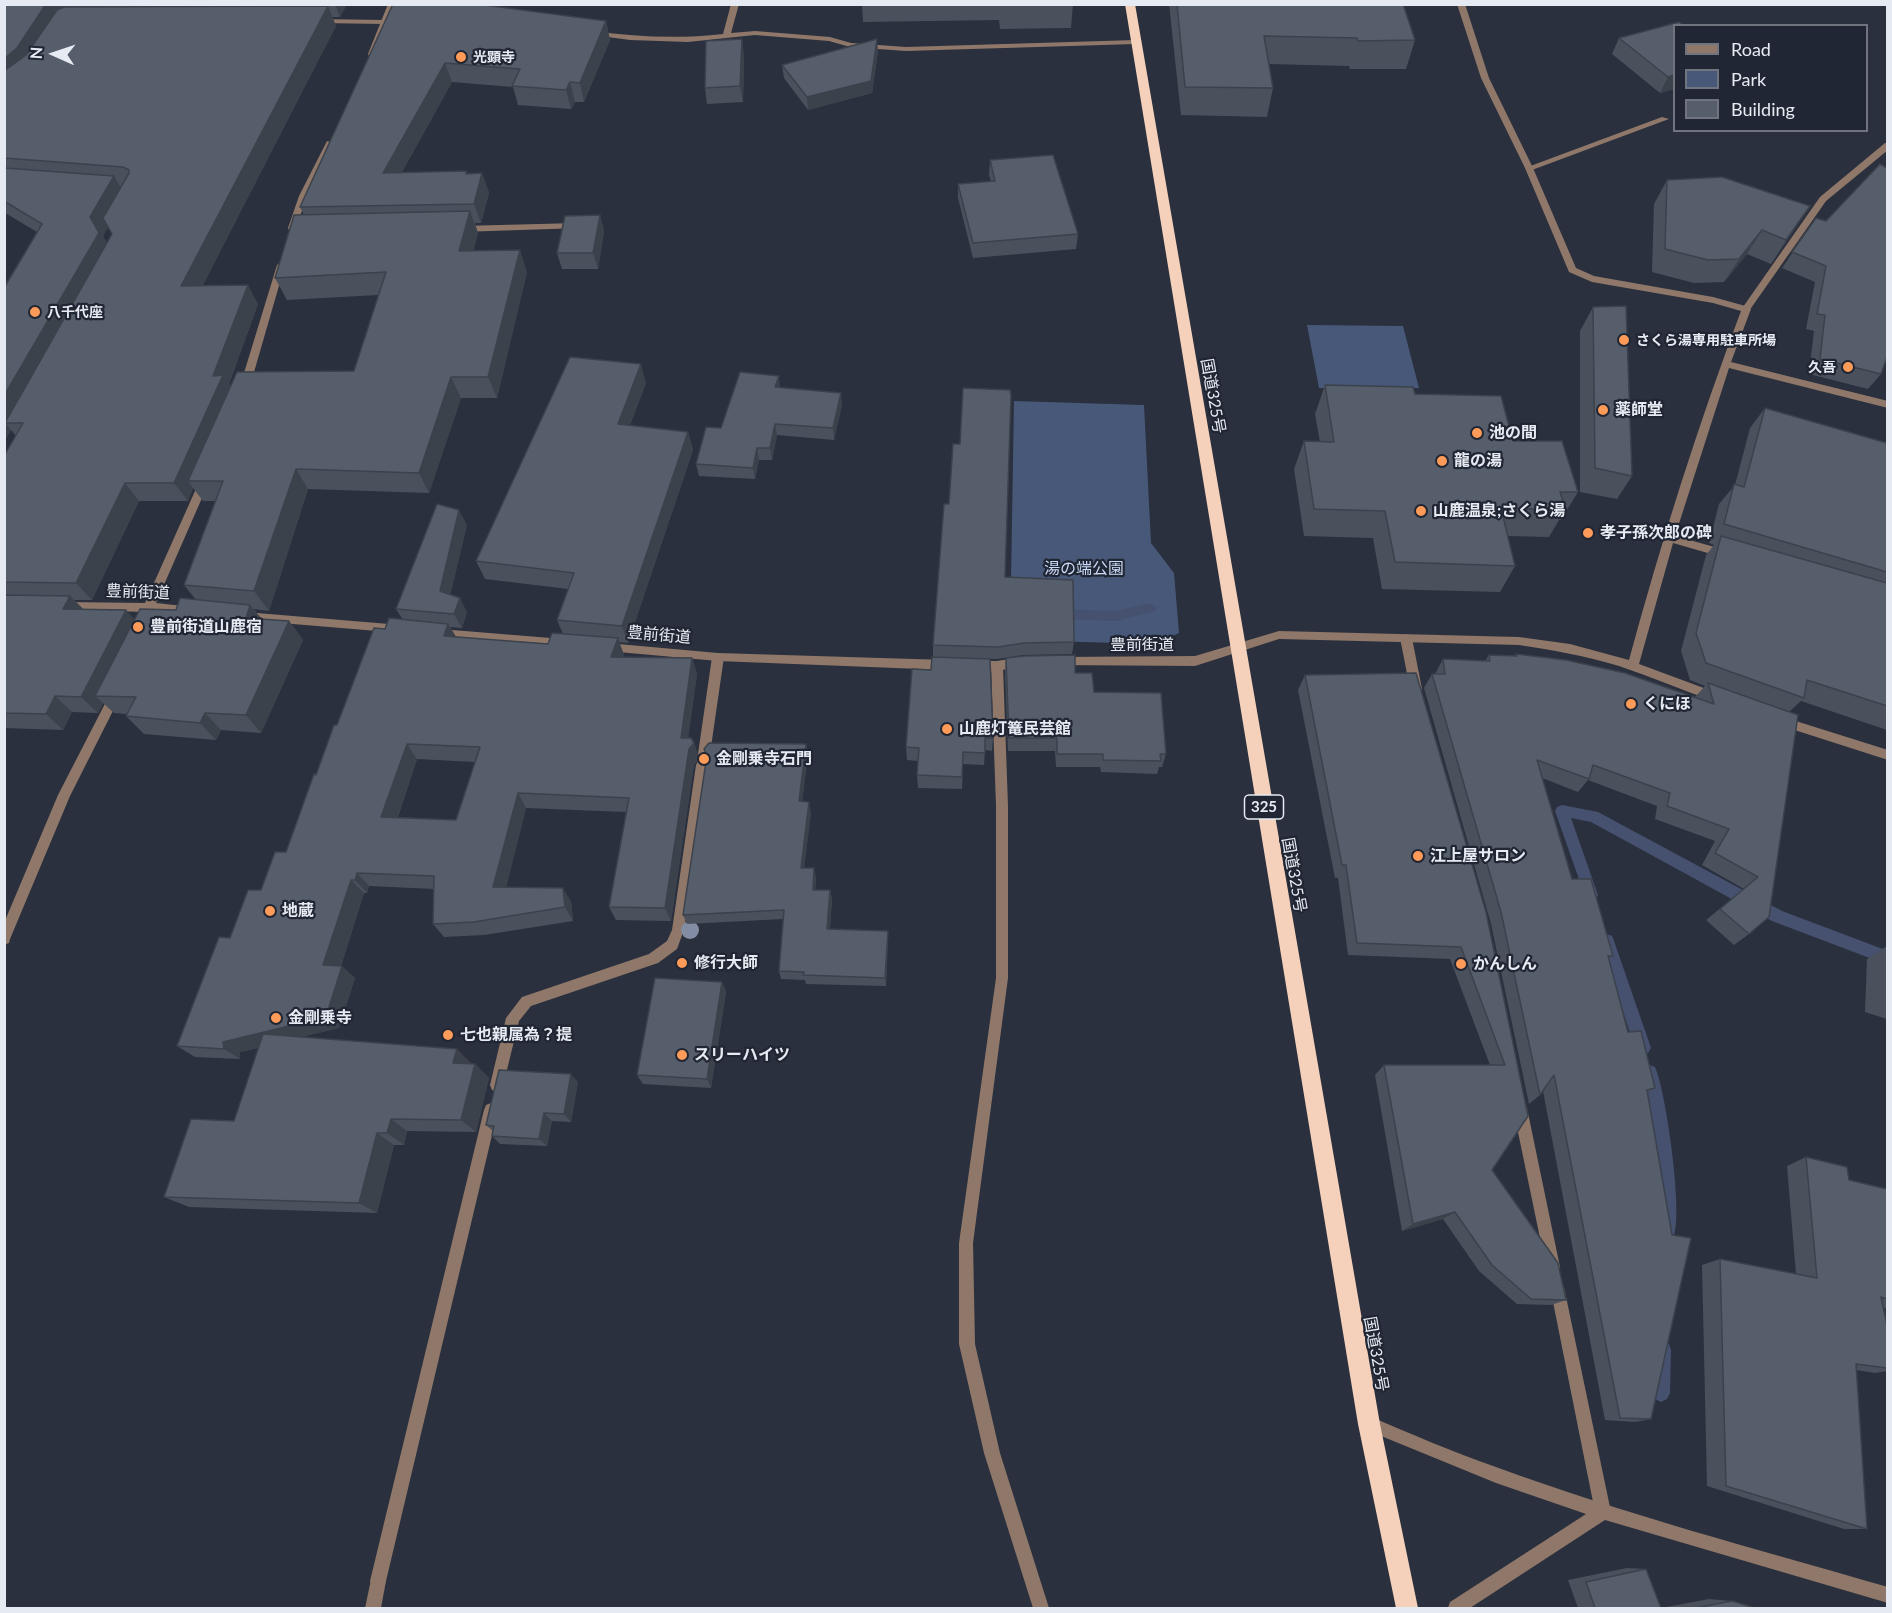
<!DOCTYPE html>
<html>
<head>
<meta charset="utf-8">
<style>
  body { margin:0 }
  #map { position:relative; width:1892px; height:1613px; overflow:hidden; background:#2a303d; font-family:Lato,sans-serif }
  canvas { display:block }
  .frame { position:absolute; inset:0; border:6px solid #e6eaf2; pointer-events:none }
  .legend { position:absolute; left:1673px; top:24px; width:195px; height:108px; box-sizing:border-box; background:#202633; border:2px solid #6f747f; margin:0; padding:8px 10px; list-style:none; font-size:18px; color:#e6eaf2 }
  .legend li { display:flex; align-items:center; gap:12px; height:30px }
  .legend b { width:30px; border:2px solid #6f747f }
  .north { position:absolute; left:24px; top:24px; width:60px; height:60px; -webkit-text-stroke:4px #202633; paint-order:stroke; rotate:273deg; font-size:16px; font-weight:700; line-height:24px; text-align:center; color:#e6eaf2 }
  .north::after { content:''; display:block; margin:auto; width:21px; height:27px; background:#e6eaf2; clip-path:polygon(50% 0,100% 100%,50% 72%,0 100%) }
</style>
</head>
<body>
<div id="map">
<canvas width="1892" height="1613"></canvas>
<div class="frame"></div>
<ul class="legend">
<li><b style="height:8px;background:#8f7769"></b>Road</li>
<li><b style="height:16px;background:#485879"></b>Park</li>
<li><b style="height:16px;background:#565e6c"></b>Building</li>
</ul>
<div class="north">N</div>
</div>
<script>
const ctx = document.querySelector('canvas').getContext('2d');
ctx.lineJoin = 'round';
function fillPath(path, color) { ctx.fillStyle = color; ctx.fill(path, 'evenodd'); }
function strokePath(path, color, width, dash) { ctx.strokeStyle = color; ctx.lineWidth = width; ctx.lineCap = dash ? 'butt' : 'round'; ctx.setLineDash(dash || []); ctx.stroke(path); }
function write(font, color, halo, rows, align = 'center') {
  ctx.font = font + ' Lato,"Noto Sans JP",sans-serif'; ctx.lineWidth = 4.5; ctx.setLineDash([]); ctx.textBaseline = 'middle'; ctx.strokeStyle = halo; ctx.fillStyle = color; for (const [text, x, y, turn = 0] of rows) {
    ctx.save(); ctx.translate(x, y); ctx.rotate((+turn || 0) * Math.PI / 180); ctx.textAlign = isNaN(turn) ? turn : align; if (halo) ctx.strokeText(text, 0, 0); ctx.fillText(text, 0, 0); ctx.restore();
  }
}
fillPath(new Path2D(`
  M1307 325 1403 326 1419 388H1319Z
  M1014 401 1144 405 1151 543 1174 573 1179 633 1155 644 1010 640Z`), '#485879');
fillPath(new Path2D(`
  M1151 603 1157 608 1155 611 1116 621 1056 619 1050 614 1056 609 1116 611Z
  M1562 805 1598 812 1782 911 1888 951V965L1772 921 1591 822 1571 818 1598 895 1596 899 1591 901 1586 899 1555 811 1557 807Z
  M1607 934 1612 936 1614 941 1651 1048 1648 1053 1643 1055 1638 1053 1635 1048 1600 941 1602 936Z
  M1650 1065 1655 1067C1666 1091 1683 1212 1674 1235L1668 1237 1662 1235 1660 1229 1661 1196 1646 1085 1642 1072 1645 1067Z
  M1663 1342 1669 1344 1671 1350 1670 1393 1667 1399 1661 1402 1655 1399 1652 1393 1655 1350 1657 1344Z`), '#465170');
fillPath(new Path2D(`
  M731 4H739L731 33 755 31 830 37 851 43 906 47 1136 40 1140 42 1136 44 906 51 850 47 829 41 755 35 688 42 630 40 593 35 589 33 593 31C637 37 679 39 723 34Z
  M316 19 384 20 388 22 384 24 319 23 315 21Z
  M1662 117 1669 119 1532 170 1525 168Z
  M1885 143H1888V150L1826 201 1749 311H1743V307L1820 197Z
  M578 223 582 226 581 228 460 232 456 229 460 226Z
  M1406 634 1412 638 1422 689 1416 694 1410 689 1400 638Z
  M718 653 724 657 710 754 708 757H700L698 754 712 657Z
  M997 661 1003 666 1008 806V978L973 1243 975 1344 1000 1453 1049 1608H1033L984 1453 959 1344V1243L996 978V806L991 666Z
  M115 690 121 695 70 796 10 939 9 943 4 945V923L58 795 111 692Z
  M702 760 706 761 708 765 684 930 677 949 658 963 531 1006 519 1021 502 1090 497 1092 492 1090 490 1085 506 1018 522 997 649 954 667 941 672 930 696 765 698 761Z
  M1520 1101 1525 1103 1527 1108 1560 1267 1558 1272 1553 1274 1548 1272 1546 1267 1513 1108 1515 1103Z
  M491 1103 496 1105 498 1110 386 1581 384 1587 378 1589 372 1587 370 1581 484 1110 486 1105Z
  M1557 1280 1562 1282 1564 1287 1611 1512 1609 1518 1603 1520 1597 1518 1595 1512 1550 1287 1552 1282Z`), '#8f7769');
fillPath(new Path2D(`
  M388 4H396L376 54 369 56 368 54Z
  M1457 4H1465L1489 78 1533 168 1576 268 1594 276 1713 297 1749 307 1751 309 1731 362 1888 401V408L1729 368 1675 536 1729 551 1730 554 1725 558 1673 543 1639 664 1720 694 1722 697 1720 700 1716 702C1684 691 1652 677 1619 666 1586 656 1553 650 1519 645L1279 639 1195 666 1055 665 1053 662 1055 659 1059 657 1195 656 1279 631 1519 637 1570 644 1629 660C1661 542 1698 425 1741 311L1713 303 1592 282 1569 272 1525 168 1481 78Z
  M327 141 334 143 307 196 296 228 292 231 289 230 288 228 299 196Z
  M281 262 285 265 250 386 245 389 242 388 240 386 277 265Z
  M204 478 209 482 156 603 192 607 197 611 196 614 62 609 61 606 66 602 145 603 199 482Z
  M245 612 401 625 407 629 401 633 245 620 240 616Z
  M440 629 563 639 569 643 563 647 440 637 434 633Z
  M607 643 718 653 946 660 952 665 946 670 718 661 607 651 601 647Z
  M1021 657 1025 659 1027 662 1025 665C1012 669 978 676 969 666L975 661H997Z
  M1783 717 1888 750V760L1779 725 1777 722 1779 719Z
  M1369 1416C1411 1434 1453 1452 1496 1467 1624 1514 1756 1549 1888 1587V1603L1605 1520 1470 1608H1448L1450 1602 1586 1514 1496 1483 1364 1429 1361 1424 1364 1419Z
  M378 1573 384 1575 386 1581 381 1608H365L372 1575Z`), '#8f7769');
fillPath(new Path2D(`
  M1125 4H1135L1380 1424 1418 1608H1396L1358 1424Z`), '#f5d0ba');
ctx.fillStyle = '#828da3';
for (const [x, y] of [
  [690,930]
]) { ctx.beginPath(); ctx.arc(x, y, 9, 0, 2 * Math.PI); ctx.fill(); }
fillPath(new Path2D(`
  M4 4H73V7H76L74 4H347L340 17H332L336 26 202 286 258 304 229 384 231 387 354 371 378 295 287 300 275 278 304 215 300 207 393 4 606 21 610 40 584 102H575L571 109 518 105 513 87 452 82 402 172 482 173 489 193 481 223H475L478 233 473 251 527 272 497 398H461L429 493 308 489 269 611 254 609 261 619 289 621 303 640 261 733 221 730 216 740 144 734 126 716 127 714 114 713 103 703 98 713 72 712 63 730 4 728V456L16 436 11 430 4 441V288L37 232 7 214 4 218ZM108 227 112 234 107 243 103 236ZM193 488 203 501H216L184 585 196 600 176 610 134 620 126 610 83 609 74 600H92L139 501H188Z
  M862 4H1073L1071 28 1000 29 999 20 863 22Z
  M1169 4H1403L1415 40 1406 69H1350L1349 66 1269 64 1273 88 1267 117 1181 115Z
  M1679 22 1674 89 1660 93 1612 54 1619 38Z
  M878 51 872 93 808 110 784 78 782 65Z
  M744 55 743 102 707 104 705 88Z
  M990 160 1078 234 1076 249 973 258 958 198V184L991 181 989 175Z
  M1667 180 1794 230 1771 264 1747 254 1724 282 1694 283 1652 272 1654 204Z
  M600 215 604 231 598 269H562L557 253Z
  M1816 218 1881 374 1868 389 1809 374 1814 331 1806 329 1815 282 1782 268Z
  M1593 307 1632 476 1617 499 1580 492V331Z
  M646 383 630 425 688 432 693 450 628 643 619 642 624 655 623 657 692 658 697 674 688 738 694 743 699 759 694 765 671 921 616 920 609 907 626 812 526 808 506 887 571 901 573 921 484 935 444 937 433 924 434 889 369 886 367 893H364L341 966 355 978 339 1028 301 1037 471 1063V1064H475L489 1078 476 1132 407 1131 404 1145H394L377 1213 189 1207 164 1197 234 1121 258 1048 240 1052V1059L195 1057 177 1046 230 938 286 852 337 725 385 629 403 620 396 609 467 525 450 594 467 612 462 628 450 627 456 637 548 644 563 634 557 620 568 589 485 579 476 561ZM417 759 475 762 456 820 398 817Z
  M1325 385 1415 394 1513 441 1578 492 1561 520H1559L1549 537 1508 536 1515 566 1500 592 1382 589 1373 538 1304 536 1294 469 1304 441 1320 442 1315 414Z
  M780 388 842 405 834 440 777 435 772 460H759L755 479 699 476 696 464 721 428Z
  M1765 408 1887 443V730L1801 701 1789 712 1749 934 1734 945 1706 920 1744 889 1702 865 1715 841 1655 819 1657 806 1625 794 1588 780 1578 792 1542 778 1572 879 1613 956 1609 959 1628 1032 1655 1088 1648 1093 1651 1419 1635 1422 1605 1420 1543 1091 1540 1095 1529 1104 1491 924 1424 688 1432 674H1435L1443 659 1485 661 1489 655 1515 656 1516 654 1695 697 1705 686 1690 680 1681 651 1706 555 1714 545 1709 543 1719 504 1735 485 1750 428Z
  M1005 577 1074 642 1072 654 1023 655 997 659 933 657V645Z
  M1006 658 1075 673 1094 692 1166 754 1162 767H1159L1157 774 1101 772 1100 767H1056L1055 751H1008L1005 672Z
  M912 669 993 738 992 751 985 750 984 765 963 764 962 789 918 788 917 775 918 761 907 760 906 747Z
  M1416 673 1528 1116 1492 1170 1566 1300 1551 1305 1517 1304 1479 1271 1443 1219 1402 1231 1375 1075 1384 1065H1490L1450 959 1348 955 1338 878H1335L1298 690 1305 675Z
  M806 744 808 755 802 801 811 812 804 868 816 877 815 890H830L832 899 830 929 888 931V939L886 986 806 984 805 980 781 979 779 971 783 919 687 924 683 915 707 758 704 749Z
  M1887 946V1019L1865 1012 1867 959Z
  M722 982 726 992 711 1088 643 1084 637 1075Z
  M578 1082 571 1122 552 1121 547 1146 500 1144 492 1136 493 1131 486 1125Z
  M1806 1157 1849 1180 1887 1189V1309L1884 1308 1887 1325V1371L1875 1373 1856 1370 1867 1529H1844L1707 1486 1702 1265 1720 1259 1796 1274 1787 1166Z
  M1627 1568 1646 1569 1661 1608 1709 1599 1732 1601 1755 1608H1578L1568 1580Z`), '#4a515d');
fillPath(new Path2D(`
  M46 4H73L69 19 4 89V59Z
  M335 4H347L340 17Z
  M328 6 336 26 193 305 181 286Z
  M606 21 610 40 584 102 580 83Z
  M742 39 744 55 743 102 740 86Z
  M877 39 878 51 872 93 808 110 807 97Z
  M445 63 452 82 391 192 383 173Z
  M1674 75V89L1660 93 1668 77Z
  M570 82 575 102 571 109 566 90Z
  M482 173 489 193 481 223 474 204Z
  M114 176 126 196 103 236 111 252 5 423 11 430 5 441H4V396L90 217Z
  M1810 206 1794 230 1771 264 1786 240Z
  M470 211 478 233 468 273 459 251Z
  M600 215 604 231 598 269 593 253Z
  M1762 230 1747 254 1724 282 1739 259Z
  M520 250 527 272 497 398 488 377Z
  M248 285 258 304 229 384 235 394 188 481 193 488 188 501 174 483 213 376Z
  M641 364 646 383 623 443 618 424Z
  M779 376 780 388 775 387Z
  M451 377 461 398 429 493 419 473Z
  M841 393 842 405 834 440 833 428Z
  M775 424 777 435 772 460 770 448Z
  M688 432 693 450 628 643 622 626Z
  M757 448 759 460 755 479 753 468Z
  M296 469 308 489 269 611 254 591Z
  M125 483 139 501 92 600 76 583Z
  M459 510 467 525 448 605 440 591Z
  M70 596 86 612 63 609Z
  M460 598 467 612 462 628 454 614Z
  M250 605 265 623 246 618Z
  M126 610 141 627 95 696 103 703 98 713 81 697Z
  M289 621 303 640 261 733 246 715Z
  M448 624 458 640 444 636Z
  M618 638 624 655 618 673 611 657Z
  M692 658 697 674 686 754 681 738Z
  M55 696 72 712 63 730 46 714Z
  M205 713 221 730 216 740 200 723Z
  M694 743 699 759 694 765 671 921 665 908 689 749Z
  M407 744 417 759 393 831 381 817Z
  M806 744 808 755 801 811 799 801Z
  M518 793 526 808 503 900 493 887Z
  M809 802 811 812 803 877 801 868Z
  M814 868 816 877 815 899 813 890Z
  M357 873 369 886 367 893 355 880Z
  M351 880 364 893 337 978 323 965Z
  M563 888 571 901 573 921 565 907Z
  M830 890 832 899 829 938 827 929Z
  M888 931V939L886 986 885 978Z
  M342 966 355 978 339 1028 240 1052V1059L224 1049 223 1042Z
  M722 982 726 992 711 1088 707 1079Z
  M457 1049 471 1063 468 1077 453 1063Z
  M475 1064 489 1078 476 1132 461 1120Z
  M571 1074 578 1082 571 1122 564 1114Z
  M544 1113 552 1121 547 1146 539 1139Z
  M391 1119 407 1131 404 1145 387 1133Z
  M377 1133 394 1145 377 1213 359 1203Z
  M1455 1212 1443 1219 1402 1231 1413 1224Z`), '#3c424c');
const building = new Path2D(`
  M4 4H46L17 48 4 59Z
  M393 4 484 5 606 21 580 83 570 82 566 90 512 86 520 69 445 63 383 173 466 171V174L482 173 474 204 300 207Z
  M1177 4H1403L1415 40 1358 41 1357 38 1264 36 1273 88 1185 87Z
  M328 6 181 286 248 285 213 376 223 375 174 483H125L76 583 4 582V456L23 423H5L112 234 103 218 129 173V170L123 167 4 158V71L26 55 57 10 64 7Z
  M1679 22 1684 26H1674V75L1668 77 1619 38Z
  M742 39 740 86 705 88 706 41Z
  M877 39 871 81 807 97 782 65Z
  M1053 155 1078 234 973 243 958 184 995 181 990 160Z
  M1880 164 1887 168V357L1881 374 1820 359 1825 315 1817 314 1826 266 1792 252 1816 218 1826 221Z
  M4 168 114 176 90 217 99 233 4 396V288L42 224 4 201Z
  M1722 177 1810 206 1786 240 1762 230 1739 259 1708 260 1665 249 1667 180Z
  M470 211 459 251 520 250 488 377H451L419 473 296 469 254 591 184 585 223 481H188L237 372 354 371 386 272 275 278 294 215Z
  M600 215 593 253H557L565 216Z
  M1626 306 1632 476 1595 468 1593 307Z
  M570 357 641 364 618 424 688 432 622 626 557 620 574 573 476 561Z
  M740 372 779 376 775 387 841 393 833 428 775 424 770 448H757L753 468 696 464 706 427 721 428Z
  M1325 385 1413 387 1415 394 1501 396 1513 441H1562L1578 492H1560L1566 510 1501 508 1515 566 1395 562 1385 511 1314 509 1304 441 1334 442Z
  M963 388 1010 390 1011 395 1005 577 1073 580 1074 642 1024 643 998 647 933 645 944 504H949L953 444H960Z
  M1765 408 1887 443V572L1724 524 1734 484 1744 487Z
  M437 504 459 510 440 591 460 598 454 614 396 609Z
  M1721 536 1887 583V706L1807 680 1804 698 1706 663 1696 633Z
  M4 595 70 596 63 609 126 610 81 697 55 696 46 714 4 713Z
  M180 598 250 605 246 618 289 621 246 715 205 713 200 723 126 716 136 697 95 696 140 609 176 610Z
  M389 618 448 624 444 636 548 644 552 633 618 638 611 657 692 658 681 738H691L694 743 689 749 665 908 609 907 629 798 518 793 493 887 563 888 565 907 474 922 433 924 434 876 357 873 355 880H351L323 965 342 966 326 1017 223 1042 224 1049 177 1046 219 937 230 938 248 890H261L275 852H286L314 774 316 775 334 725H337L374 628 385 629ZM407 744 480 747 456 820 381 817Z
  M1516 654 1566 660 1625 673 1714 704 1708 683 1798 715 1769 917 1749 934 1720 909 1758 877 1715 853 1729 829 1667 806 1670 793 1593 765 1589 779 1537 760 1572 879H1591L1613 956H1608L1628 1032 1641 1031 1655 1088 1647 1090 1672 1235 1691 1238 1651 1419 1620 1418 1554 1075 1540 1095 1501 912 1432 674H1445L1443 659 1490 661 1489 655 1517 656Z
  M1075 655V673H1092L1094 692 1161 693 1166 754H1160L1161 761 1103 760V754H1057V738H1009L1006 658 1024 656Z
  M932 657 990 659 993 738H985V753L963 752 962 777 917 775 919 748 906 747 912 669 931 670Z
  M1416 673 1486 912 1528 1116 1492 1170 1558 1263 1566 1300 1531 1299 1492 1265 1455 1212 1413 1224 1384 1065H1505L1461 947 1357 943 1346 865H1342L1305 675Z
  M709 743 806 744 799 801 809 802 801 868H814L813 890H830L827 929 888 931 885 978 803 975 804 972 779 971 784 910 683 915 707 755 704 749Z
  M655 978 722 982 707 1079 637 1075Z
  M263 1034 457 1049 453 1063 475 1064 461 1120 391 1119 387 1133H377L359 1203 164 1197 191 1119 234 1121Z
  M499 1070 571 1074 564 1114 544 1113 539 1139 492 1136 494 1126 486 1125Z
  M1806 1157 1847 1167 1849 1180 1887 1189V1299L1881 1297 1887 1325V1368L1856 1364 1867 1529 1726 1486 1720 1259 1817 1278Z
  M1646 1569 1661 1608H1595L1586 1582Z
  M1732 1601 1755 1608H1695Z`);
fillPath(building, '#565e6c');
strokePath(building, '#3c424c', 1.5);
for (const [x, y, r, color] of [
  [461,57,6,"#fe9b59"],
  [35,312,6,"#fe9b59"],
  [1624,340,6,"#fe9b59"],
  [1848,367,6,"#fe9b59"],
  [1603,410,6,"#fe9b59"],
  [1477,433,6,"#fe9b59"],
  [1442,461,6,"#fe9b59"],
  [1421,511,6,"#fe9b59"],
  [1588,533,6,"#fe9b59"],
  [138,627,6,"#fe9b59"],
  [1631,704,6,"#fe9b59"],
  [947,729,6,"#fe9b59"],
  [704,759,6,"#fe9b59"],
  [1418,856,6,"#fe9b59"],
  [270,911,6,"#fe9b59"],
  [682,963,6,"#fe9b59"],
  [1461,964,6,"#fe9b59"],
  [276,1018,6,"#fe9b59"],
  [448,1035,6,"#fe9b59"],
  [682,1055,6,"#fe9b59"]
]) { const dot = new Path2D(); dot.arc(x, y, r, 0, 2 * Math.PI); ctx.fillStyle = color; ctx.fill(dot); strokePath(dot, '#202633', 2); }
write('bold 14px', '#e6eaf2', '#202633', [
  ["光顕寺",473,57],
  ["八千代座",47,312],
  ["さくら湯専用駐車所場",1636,340],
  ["久吾",1836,367,"right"]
], 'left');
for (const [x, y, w] of [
  [1264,807,39]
]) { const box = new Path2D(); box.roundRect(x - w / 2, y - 12, w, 24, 4.5); ctx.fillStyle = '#202633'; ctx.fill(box); strokePath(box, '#e6eaf2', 1.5); }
write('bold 15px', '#e6eaf2', null, [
  ["325",1264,807]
]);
write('16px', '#e6eaf2', '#202633', [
  ["国道325号",1213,396,80],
  ["豊前街道",138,592,2],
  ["豊前街道",659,635,5],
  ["豊前街道",1142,645],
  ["国道325号",1294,875,80],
  ["国道325号",1376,1354,80]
]);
write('bold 16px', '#e6eaf2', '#202633', [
  ["薬師堂",1615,410],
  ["池の間",1489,433],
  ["龍の湯",1454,461],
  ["山鹿温泉;さくら湯",1433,511],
  ["孝子孫次郎の碑",1600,533],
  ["豊前街道山鹿宿",150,627],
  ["くにほ",1643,704],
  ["山鹿灯篭民芸館",959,729],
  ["金剛乗寺石門",716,759],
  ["江上屋サロン",1430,856],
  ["地蔵",282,911],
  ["修行大師",694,963],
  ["かんしん",1473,964],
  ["金剛乗寺",288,1018],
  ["七也親属為？提",460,1035],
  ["スリーハイツ",694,1055]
], 'left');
write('16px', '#cad9f7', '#202633', [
  ["湯の端公園",1084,569]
]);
</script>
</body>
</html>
